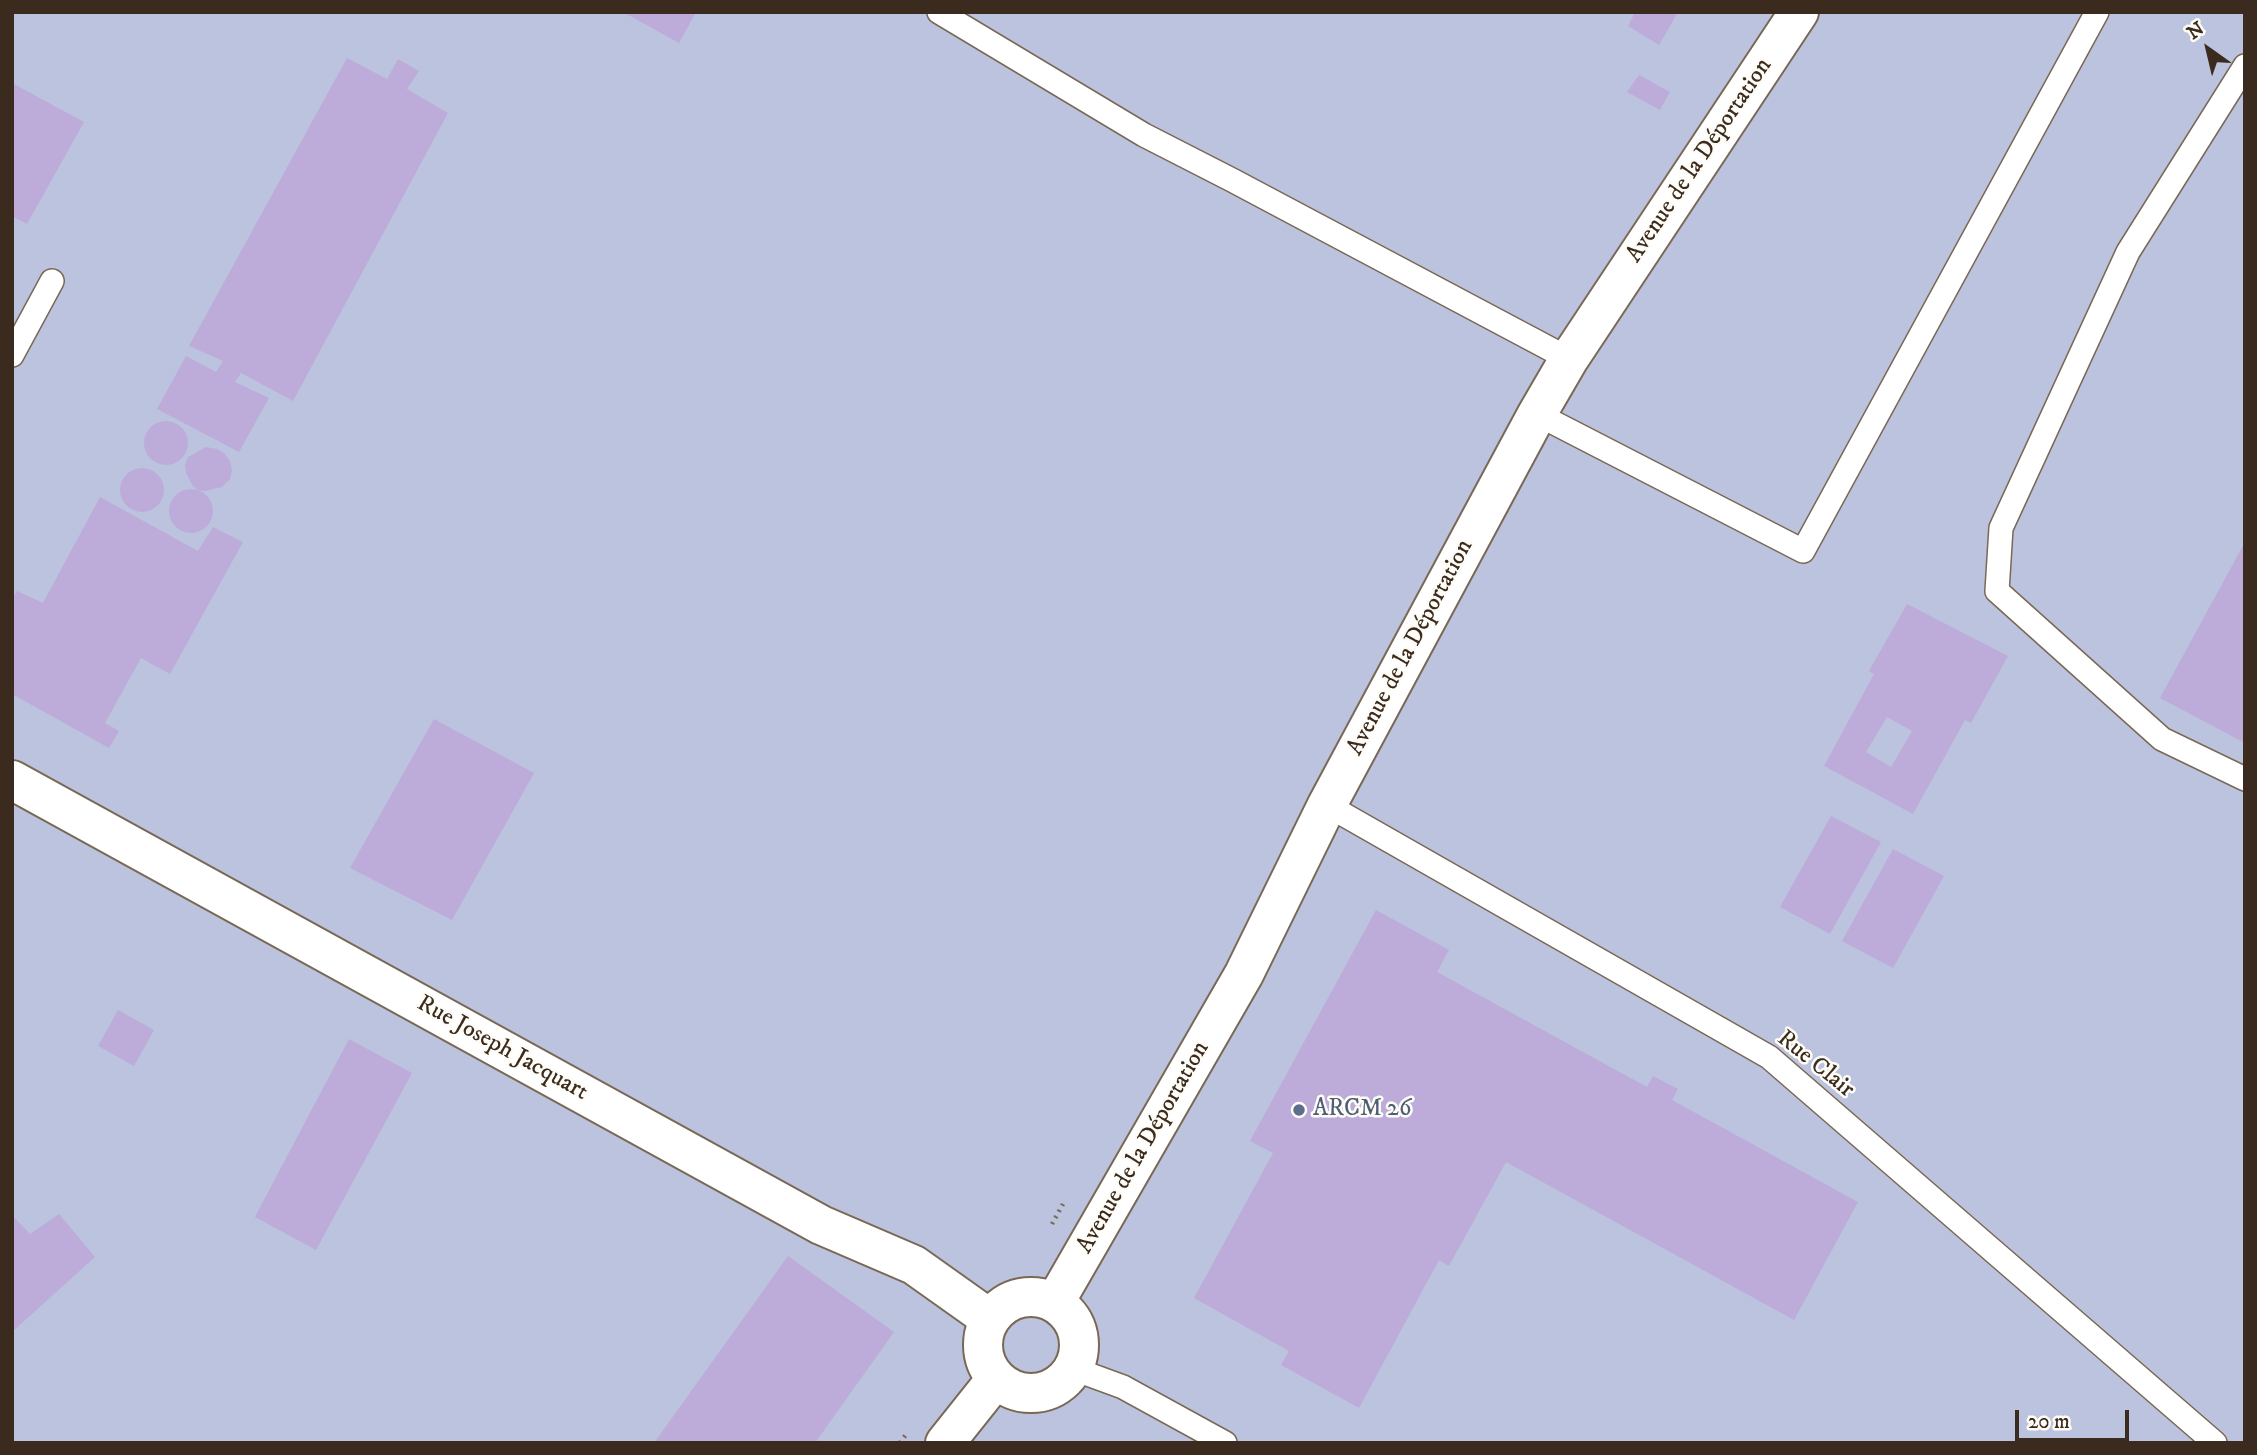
<!DOCTYPE html>
<html>
<head>
<meta charset="utf-8">
<style>
  body { margin:0 }
  #map { position:relative; width:2257px; height:1455px; overflow:hidden; background:#f0dbba; font-family:"IM FELL DW Pica",serif }
  canvas { display:block }
  .frame { position:absolute; inset:0; border:14px solid #3b2a1e; pointer-events:none }
  .north { position:absolute; left:2173px; top:14px; width:70px; height:70px; -webkit-text-stroke:5px #fdfcf7; paint-order:stroke; rotate:326deg; font-size:19px; font-weight:700; line-height:28px; text-align:center; color:#3b2a1e }
  .north::after { content:''; display:block; margin:auto; width:24px; height:32px; background:#3b2a1e; clip-path:polygon(50% 0,100% 100%,50% 72%,0 100%) }
  .scale { position:absolute; left:2015px; top:1410px; width:114px; height:32px; box-sizing:border-box; border:4px solid #3b2a1e; border-top:0; padding-left:9px; font-size:21px; line-height:24px; white-space:nowrap; color:#3b2a1e; -webkit-text-stroke:5px #fdfcf7; paint-order:stroke }
</style>
</head>
<body>
<div id="map">
<canvas width="2257" height="1455"></canvas>
<div class="frame"></div>
<div class="north">N</div>
<div class="scale">20 m</div>
</div>
<script>
const ctx = document.querySelector('canvas').getContext('2d');
ctx.lineJoin = 'round';
function fillPath(path, color) { ctx.fillStyle = color; ctx.fill(path, 'evenodd'); }
function strokePath(path, color, width, dash) { ctx.strokeStyle = color; ctx.lineWidth = width; ctx.lineCap = dash ? 'butt' : 'round'; ctx.setLineDash(dash || []); ctx.stroke(path); }
function write(font, color, halo, rows, align = 'center') {
  ctx.font = font + ' "IM FELL DW Pica",serif'; ctx.lineWidth = 5; ctx.setLineDash([]); ctx.textBaseline = 'middle'; ctx.strokeStyle = halo; ctx.fillStyle = color; for (const [text, x, y, turn = 0] of rows) {
    ctx.save(); ctx.translate(x, y); ctx.rotate((+turn || 0) * Math.PI / 180); ctx.textAlign = isNaN(turn) ? turn : align; if (halo) ctx.strokeText(text, 0, 0); ctx.fillText(text, 0, 0); ctx.restore();
  }
}
fillPath(new Path2D(`
  M12 12H2245V1443H12Z`), '#bbc3de');
fillPath(new Path2D(`
  M623 12H696L679 43Z
  M1635 12H1678L1659 45 1628 26Z
  M347 58 387 79 398 59 419 71 407 89 448 113 293 401 241 373 235 382 269 398 239 452 157 409 186 356 216 372 223 361 189 346Z
  M1639 75 1670 92 1660 110 1627 92Z
  M12 83 84 122 27 224 12 216Z
  M144 443a22 22 0 1 1 44 0a22 22 0 1 1-44 0Z
  M206 447 217 449 224 453 230 461 232 471 230 479 222 487 205 491H199L193 486 186 473 185 465 188 457Z
  M120 490a22 22 0 1 1 44 0a22 22 0 1 1-44 0Z
  M169 511a22 22 0 1 1 44 0a22 22 0 1 1-44 0Z
  M100 497 198 551 213 527 243 542 170 674 141 658 105 723 119 731 109 748 12 694V599L17 591 43 603Z
  M2245 542V743L2160 698Z
  M1907 604 2008 656 1971 723 1965 720 1913 814 1824 766 1874 674 1869 671ZM1887 717 1912 731 1891 767 1866 752Z
  M434 719 534 773 452 920 350 868Z
  M1831 816 1881 842 1830 934 1780 907Z
  M1893 849 1944 876 1893 968 1842 941Z
  M1376 910 1449 950 1437 972 1647 1087 1653 1076 1678 1089 1672 1100 1858 1202 1794 1320 1506 1162 1449 1266 1439 1260 1359 1408 1281 1365 1289 1351 1194 1298 1273 1153 1250 1141Z
  M118 1010 154 1030 134 1066 98 1046Z
  M349 1039 412 1073 316 1250 255 1217Z
  M59 1214 95 1257 12 1332V1215L30 1234Z
  M788 1256 894 1332 815 1443H654Z`), '#bdacda');
const service = new Path2D(`
  M939 12 1144 135 1232 180 1569 359
  M2245 66 2128 252 2001 528 1997 591 2162 739 2245 779
  M12 355 52 281
  M1537 414 1803 551 2097 12
  M1327 805 1769 1057 2215 1443
  M1074 1369 1123 1387 1225 1443`);
const minor = new Path2D(`
  M12 780 821 1225 914 1265 990 1319
  M983 1345a48 48 0 1 1 96 0a48 48 0 1 1-96 0Z
  M1055 1302 1244 974 1327 805 1537 414 1569 359 1799 12
  M945 1443 996 1379`);
strokePath(service, '#7a6855', 26);
strokePath(minor, '#7a6855', 42);
strokePath(new Path2D(`
  M1052 1224 1063 1204
  M900 1443 907 1433`), '#7a6855', 4.5, [2, 5]);
strokePath(service, '#fff', 23);
strokePath(minor, '#fff', 38);
for (const [x, y, r, color] of [
  [1299,1110,7,"#5c6f8a"]
]) { const dot = new Path2D(); dot.arc(x, y, r, 0, 2 * Math.PI); ctx.fillStyle = color; ctx.fill(dot); strokePath(dot, '#fdfcf7', 2.5); }
write('24px', '#3b2a1e', '#fdfcf7', [
  ["Avenue de la Déportation",1700,161,-56],
  ["Avenue de la Déportation",1411,648,-62],
  ["Rue Joseph Jacquart",502,1049,29],
  ["Rue Clair",1815,1065,39],
  ["Avenue de la Déportation",1144,1148,-60]
]);
write('24px', '#4e5e75', '#fdfcf7', [
  ["ARCM 26",1313,1110]
], 'left');
</script>
</body>
</html>
